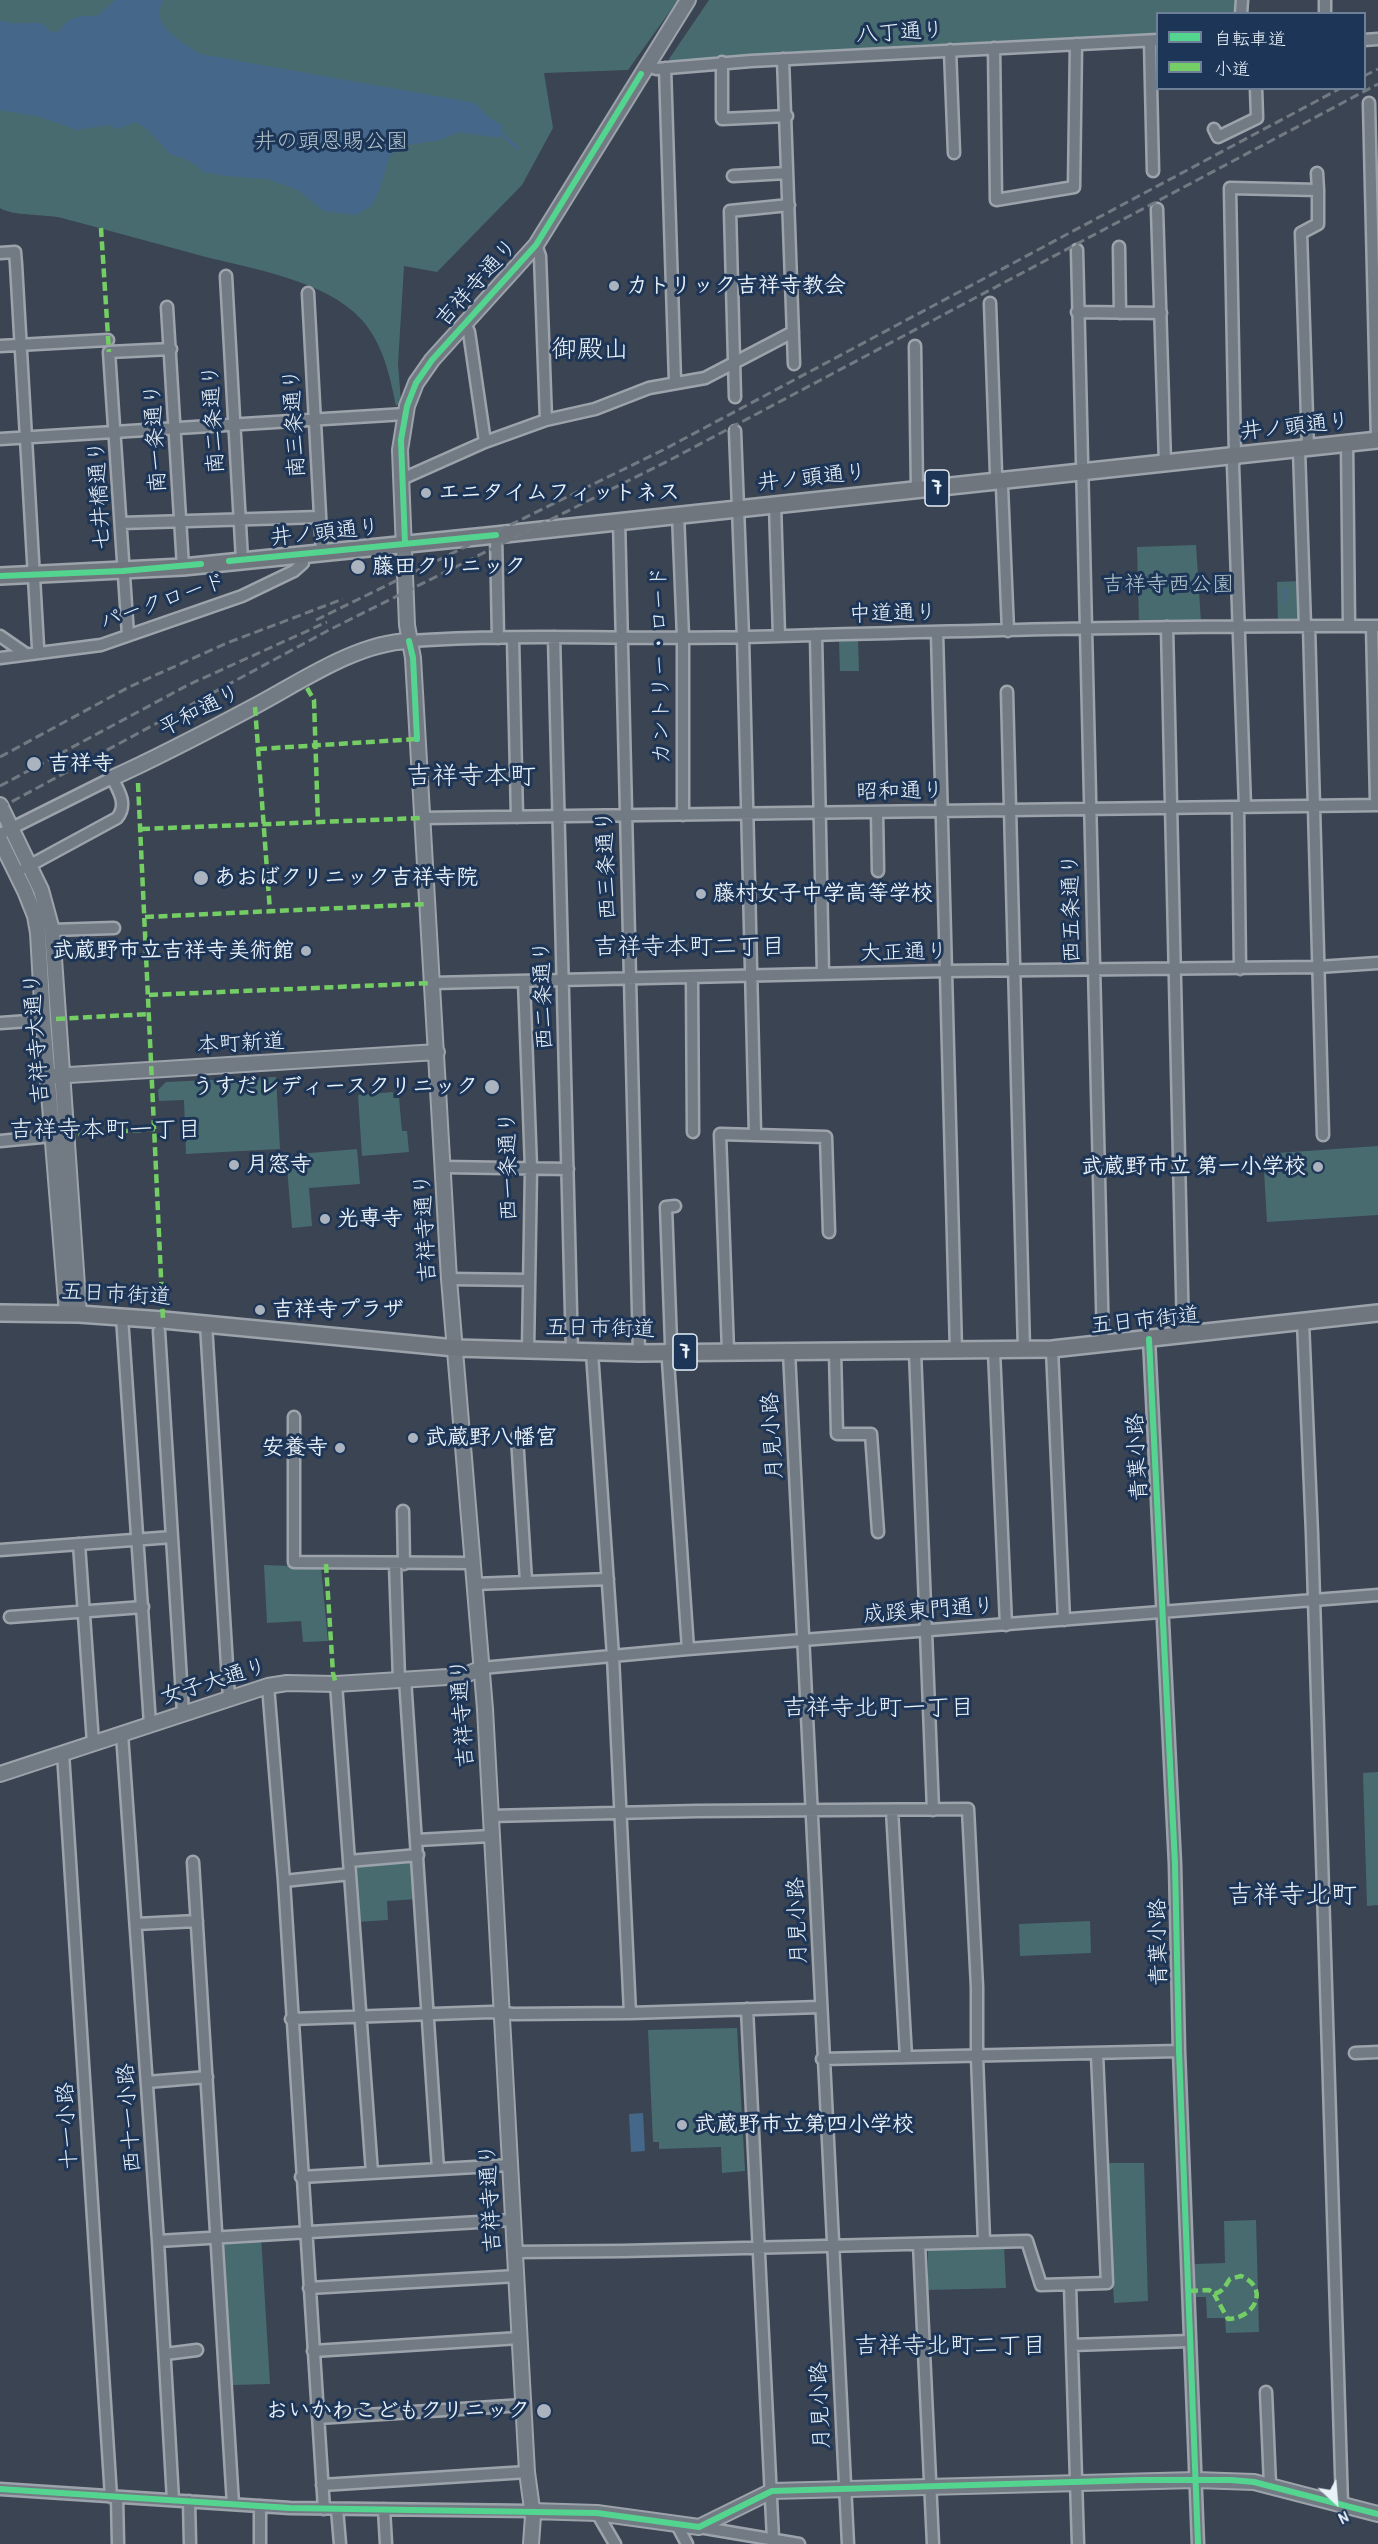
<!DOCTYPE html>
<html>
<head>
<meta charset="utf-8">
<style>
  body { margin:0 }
  #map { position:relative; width:1378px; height:2544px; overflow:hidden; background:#3b4452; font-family:"Patrick Hand","Klee One",sans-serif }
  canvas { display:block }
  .legend { position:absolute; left:1156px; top:12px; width:210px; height:78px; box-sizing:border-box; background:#1d3557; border:2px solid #6e8097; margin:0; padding:8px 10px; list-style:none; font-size:18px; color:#e8f1f8 }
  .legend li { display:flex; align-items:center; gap:12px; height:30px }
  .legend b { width:30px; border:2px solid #6e8097 }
  .north { position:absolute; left:1306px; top:2472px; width:60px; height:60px; -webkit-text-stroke:4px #1d3557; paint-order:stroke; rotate:154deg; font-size:16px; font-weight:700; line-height:24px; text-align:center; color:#e8f1f8 }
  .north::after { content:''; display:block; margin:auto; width:21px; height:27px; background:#e8f1f8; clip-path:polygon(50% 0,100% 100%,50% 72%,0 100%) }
</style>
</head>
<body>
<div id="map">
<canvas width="1378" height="2544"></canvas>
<ul class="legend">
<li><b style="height:8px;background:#53d58f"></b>自転車道</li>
<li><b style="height:8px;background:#74ce65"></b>小道</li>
</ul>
<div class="north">N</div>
</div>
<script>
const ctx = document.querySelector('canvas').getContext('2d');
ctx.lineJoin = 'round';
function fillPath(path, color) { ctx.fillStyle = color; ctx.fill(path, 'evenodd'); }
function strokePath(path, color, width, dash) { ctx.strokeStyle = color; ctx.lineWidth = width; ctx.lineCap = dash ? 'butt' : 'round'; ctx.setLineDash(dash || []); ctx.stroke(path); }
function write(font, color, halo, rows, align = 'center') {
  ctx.font = font + ' "Patrick Hand","Klee One",sans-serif'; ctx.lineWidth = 6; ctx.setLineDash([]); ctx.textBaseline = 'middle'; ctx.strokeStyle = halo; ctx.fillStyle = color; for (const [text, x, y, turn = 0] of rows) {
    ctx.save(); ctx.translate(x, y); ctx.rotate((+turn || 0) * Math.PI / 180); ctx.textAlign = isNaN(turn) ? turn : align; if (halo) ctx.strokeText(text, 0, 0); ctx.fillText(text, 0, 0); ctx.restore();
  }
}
fillPath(new Path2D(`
  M0 0H678L628 70 544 73 553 128 522 185 437 272 404 266 398 364 401 402 396 406C390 376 383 343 361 319 325 280 252 269 202 256 156 243 109 231 62 218 46 214 11 216 0 208Z
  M709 0H1238L1237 13 1158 14 1157 38 670 62 669 59Z
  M1196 545 1201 622 1139 623 1137 547Z
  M1299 581 1300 621 1278 622 1277 582Z
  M858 640 859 671H840L839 641Z
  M276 1077 280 1149 186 1154 184 1100 159 1101 158 1090 166 1082Z
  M393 1092V1098H399L402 1131H407L409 1152 362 1156 358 1095Z
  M1378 1146V1215L1267 1222 1263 1154Z
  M357 1149 360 1184 309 1188 312 1226 292 1228 286 1155Z
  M264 1565 321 1567 328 1641 303 1642 301 1621 267 1623Z
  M1378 1772V1905L1367 1906 1363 1773Z
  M410 1859 415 1863 417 1899 387 1901 388 1920 357 1922 354 1865Z
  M1090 1921 1091 1953 1020 1956 1019 1924Z
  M737 2028 745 2171 722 2173 721 2147 659 2149V2142H653L648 2030Z
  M1106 2163H1144L1148 2301 1114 2303Z
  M1256 2220 1259 2332 1226 2333 1225 2318H1207L1206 2297H1195V2264L1225 2263 1224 2221Z
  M261 2236 270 2384 232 2385 223 2237Z
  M1004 2245 1006 2288 928 2290V2250Z`), '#486b70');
fillPath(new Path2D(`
  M115 0H164C147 25 183 42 200 54L475 103 490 118 503 126 499 138 459 132 440 140 401 146 390 156 378 194 371 206 356 215 324 211 298 190 267 179 225 176 204 172 190 161 170 154 148 130 136 122 117 129 108 125 77 130 40 117 0 110V20L10 23H42L51 32 59 31C68 16 82 15 97 16Z
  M643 2113 645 2151 631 2152 629 2114Z`), '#456789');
strokePath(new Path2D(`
  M500 133 518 148
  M1284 602 1287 591 1284 589`), '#456789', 3);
const street = new Path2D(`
  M1241 14 1242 0
  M1325 14V0
  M1364 40 1378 39
  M1150 41 1153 171
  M994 48 996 200 1074 187 1076 44
  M950 50 954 153
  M783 59 794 364
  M722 62V119L787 116
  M647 65 656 69 751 61 1158 40
  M665 68 675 381
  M1369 103 1377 440
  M1214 129 1218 137 1257 118 1256 88
  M733 176 787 173
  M1157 209 1165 463
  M536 245 540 256 546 420
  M1119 247 1120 313
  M1077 250 1103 1344
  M0 253 15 252 16 264 38 647
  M226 276 242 560
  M308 293 322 552
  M990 303 996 473 1002 487 1008 631
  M167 307 183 567
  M1077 312 1161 313
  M465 323 469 332 485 442
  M0 346 108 340
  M915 346 917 490
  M735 397 730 211 789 205
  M735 431 743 637 755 1133
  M0 439 405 414
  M1347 443 1349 626
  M1308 448 1301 233 1318 224V190
  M1299 450 1305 626
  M402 479 485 442 546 420 595 409 649 388 705 378 793 332
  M775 504 779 636
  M678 514 683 637V815
  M619 520 639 1353
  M121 523 320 517
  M496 535 498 638
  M1309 626 1323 1135
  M1372 626 1376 800 1378 804
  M1167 627 1183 1335
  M937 633 956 1351
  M128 635 109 352 171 349
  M816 635 823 974
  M0 636 26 654
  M554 637 572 1352
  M513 638 517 817
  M409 641C521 633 633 640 745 637 956 631 1167 625 1378 626
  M0 658 101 645 242 596 294 571 303 563V554
  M1007 692 1024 1350
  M1238 807 1240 969
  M1245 807 1233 465 1235 456 1230 188 1318 190 1317 173
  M877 812 878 871
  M422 818 1378 805
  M0 834 112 778C119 791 128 805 117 818L25 868
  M52 930 114 928
  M692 977 693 1132
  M524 981 531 1168 528 1351
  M432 983 945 971 1318 967 1378 963
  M0 1023 43 1020
  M0 1141 52 1136
  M444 1167 568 1169
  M675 1206 666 1207 671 1343 668 1361 688 1649
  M449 1279 529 1280
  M122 1317 150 1724
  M1303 1322 1312 1534 1342 2504
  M206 1324 229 1698
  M159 1331 183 1712
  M1149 1339 1175 1864 1179 2051 1198 2544
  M1052 1349 1064 1620
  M728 1351 720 1134 826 1137 829 1232
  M915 1351 933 1810
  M994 1351 1006 1625
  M789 1352 848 2544
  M835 1352 837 1434H871L878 1532
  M592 1353 613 1656 630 2013
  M294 1417V1562L473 1563
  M517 1437 526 1581
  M403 1511 404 1564
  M79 1544 93 1743
  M0 1550 172 1537
  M395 1564 399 1679
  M474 1584 608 1579
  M10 1617 143 1607
  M482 1668 688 1649 1378 1595
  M405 1679 438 2169
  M336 1684 372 2173
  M268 1686 284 1881 324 2509
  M122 1734 158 2241 173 2500
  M63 1753 111 2497
  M892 1810 906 2057
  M490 1816 697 1811 968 1809 977 1987V2057L984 2241
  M417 1840 491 1836
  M349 1861 418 1855
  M193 1862 233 2504
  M284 1881 350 1874
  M136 1924 197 1921
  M747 2009 773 2539
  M291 2019 491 2012 514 2014 630 2013 820 2007
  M1355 2053 1378 2052
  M822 2059 1179 2051
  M147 2082 207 2077
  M301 2177 510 2165
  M158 2241 513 2220
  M919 2244 933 2544
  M515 2252 623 2251 1027 2241 1041 2285 1107 2283 1097 2054
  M1070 2285 1078 2544
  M309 2288 517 2276
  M1072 2345 1190 2341
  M313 2351 520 2338
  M165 2354 197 2350
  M1266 2392 1270 2485
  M318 2418 524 2405
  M322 2485 527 2472
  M0 2489 290 2508 532 2511
  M117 2497 118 2544
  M189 2501 190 2544
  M260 2506V2544
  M337 2509 340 2544
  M384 2509 386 2544
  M597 2513 615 2544
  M676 2523 687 2544
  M699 2527 799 2544`);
const secondary = new Path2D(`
  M112 778C161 756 208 731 255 706 302 681 356 643 409 641
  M0 805 41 890 52 930 79 1314
  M0 840 25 891 35 916 38 933 43 1020 67 1314
  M53 1076 437 1052
  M0 1774 268 1686 287 1683 336 1684 463 1676 482 1668
  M532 2511 597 2513 699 2527 772 2491 1196 2480 1254 2482 1378 2514
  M531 2544 533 2516 527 2472 485 1709 449 1279 413 658 407 625 400 450 407 406 416 383 432 360 536 245 688 0`);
const primary = new Path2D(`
  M0 576 183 567 496 535 1378 440
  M0 1313 79 1314 163 1320 455 1348 639 1353 1052 1349 1378 1313`);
strokePath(street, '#9da3ab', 15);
strokePath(secondary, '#9da3ab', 18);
strokePath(primary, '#9da3ab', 20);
strokePath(street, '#727a84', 10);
strokePath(secondary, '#727a84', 14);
strokePath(primary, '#6f767e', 15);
strokePath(new Path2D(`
  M1364 76 1378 69
  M316 620 663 450 1341 88
  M0 654 1 655
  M0 757 129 687 227 643 343 599
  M0 786 188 685 327 622
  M0 808 329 630 668 461 1378 84`), '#717982', 3, [9, 4.5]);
strokePath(new Path2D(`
  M101 228 109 352
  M307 688 314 700 318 823
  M255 707 270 911
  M258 749 417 739
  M138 783 163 1320
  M141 829 422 818
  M145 917 427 904
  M149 995 432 983
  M56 1019 149 1014
  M65 1135 155 1129
  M326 1564 333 1673 336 1684
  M1189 2291 1209 2290 1214 2294C1224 2291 1224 2287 1230 2279L1241 2276C1270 2288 1255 2318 1228 2319L1214 2294`), '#74ce65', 4.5, [9, 4.5]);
strokePath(new Path2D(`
  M405 544 401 440 407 406 416 383 432 360 536 245 641 74
  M229 561 496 535
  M0 576 123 571 201 564
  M409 641 413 658 417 739
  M1149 1339 1175 1864 1179 2051 1198 2544
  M0 2489 290 2508 597 2513 699 2527 772 2491 1140 2480H1231L1254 2482 1378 2514`), '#53d58f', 6);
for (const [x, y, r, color] of [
  [614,286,6,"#abb4be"],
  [426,493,6,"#abb4be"],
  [358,567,8,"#abb4be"],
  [34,764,8,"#abb4be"],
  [201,878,8,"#abb4be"],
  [701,894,6,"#abb4be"],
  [306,951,6,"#abb4be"],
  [492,1087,8,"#abb4be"],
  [234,1165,6,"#abb4be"],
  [1318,1167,6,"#abb4be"],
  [325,1219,6,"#abb4be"],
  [260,1310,6,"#abb4be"],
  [413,1438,6,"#abb4be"],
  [340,1448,6,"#abb4be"],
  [682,2125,6,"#abb4be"],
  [544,2411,8,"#abb4be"]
]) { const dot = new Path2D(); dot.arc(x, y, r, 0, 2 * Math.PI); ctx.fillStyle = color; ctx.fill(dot); strokePath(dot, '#1d3557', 2); }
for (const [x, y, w] of [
  [937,488,24],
  [685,1352,24]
]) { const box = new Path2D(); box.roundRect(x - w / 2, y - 18, w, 36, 4.5); ctx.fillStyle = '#1d3557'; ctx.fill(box); strokePath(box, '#e8f1f8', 1.5); }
write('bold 21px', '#e8f1f8', null, [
  ["7",937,488],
  ["7",685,1352]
]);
write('22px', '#e8f1f8', '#1d3557', [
  ["八丁通り",900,33,-3],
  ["吉祥寺通り",477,283,-48],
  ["南二条通り",214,419,-93],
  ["南三条通り",295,423,-93],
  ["井ノ頭通り",1295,427,-6],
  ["南一条通り",156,438,-93],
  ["井ノ頭通り",812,478,-6],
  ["七井橋通り",100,495,-93],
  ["井ノ頭通り",325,533,-6],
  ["パークロード",163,602,-19],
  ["中道通り",893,614,-1],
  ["カントリー・ロード",661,665,-91],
  ["平和通り",200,711,-27],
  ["昭和通り",900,792,-1],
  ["西三条通り",607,865,-92],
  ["西五条通り",1072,908,-91],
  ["大正通り",904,953,-1],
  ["西二条通り",544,995,-92],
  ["吉祥寺大通り",37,1038,-94],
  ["本町新道",241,1044,-3],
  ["西一条通り",509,1166,-91],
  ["吉祥寺通り",426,1228,-93],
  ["五日市街道",116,1295,3],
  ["五日市街道",1145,1321,-6],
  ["五日市街道",600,1329,1],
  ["月見小路",773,1436,-93],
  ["青葉小路",1138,1457,-93],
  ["成蹊東門通り",929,1611,-4],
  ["女子大通り",214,1682,-17],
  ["吉祥寺通り",463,1713,-94],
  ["月見小路",798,1921,-92],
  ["青葉小路",1159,1942,-91],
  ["西十一小路",130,2118,-94],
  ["十一小路",68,2126,-93],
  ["吉祥寺通り",491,2198,-93],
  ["月見小路",821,2406,-92]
]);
write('22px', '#b1c4ca', '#1d3557', [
  ["井の頭恩賜公園",331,142],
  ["吉祥寺西公園",1168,585]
]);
write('bold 22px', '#e8f1f8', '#1d3557', [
  ["カトリック吉祥寺教会",626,286],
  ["エニタイムフィットネス",438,493],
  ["藤田クリニック",372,567],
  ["吉祥寺",48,764],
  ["あおばクリニック吉祥寺院",214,878],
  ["藤村女子中学高等学校",713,894],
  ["武蔵野市立吉祥寺美術館",294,951,"right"],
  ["うすだレディースクリニック",478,1087,"right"],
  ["月窓寺",246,1165],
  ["武蔵野市立 第一小学校",1306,1167,"right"],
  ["光専寺",337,1219],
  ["吉祥寺プラザ",272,1310],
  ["武蔵野八幡宮",425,1438],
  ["安養寺",328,1448,"right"],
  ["武蔵野市立第四小学校",694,2125],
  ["おいかわこどもクリニック",530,2411,"right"]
], 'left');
write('24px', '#e8f1f8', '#1d3557', [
  ["吉祥寺本町二丁目",689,948],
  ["吉祥寺本町一丁目",105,1131],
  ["吉祥寺北町一丁目",878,1709],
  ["吉祥寺北町二丁目",950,2347]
]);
write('26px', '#e8f1f8', '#1d3557', [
  ["御殿山",590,350],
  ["吉祥寺本町",471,777],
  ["吉祥寺北町",1292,1896]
]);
</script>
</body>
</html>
